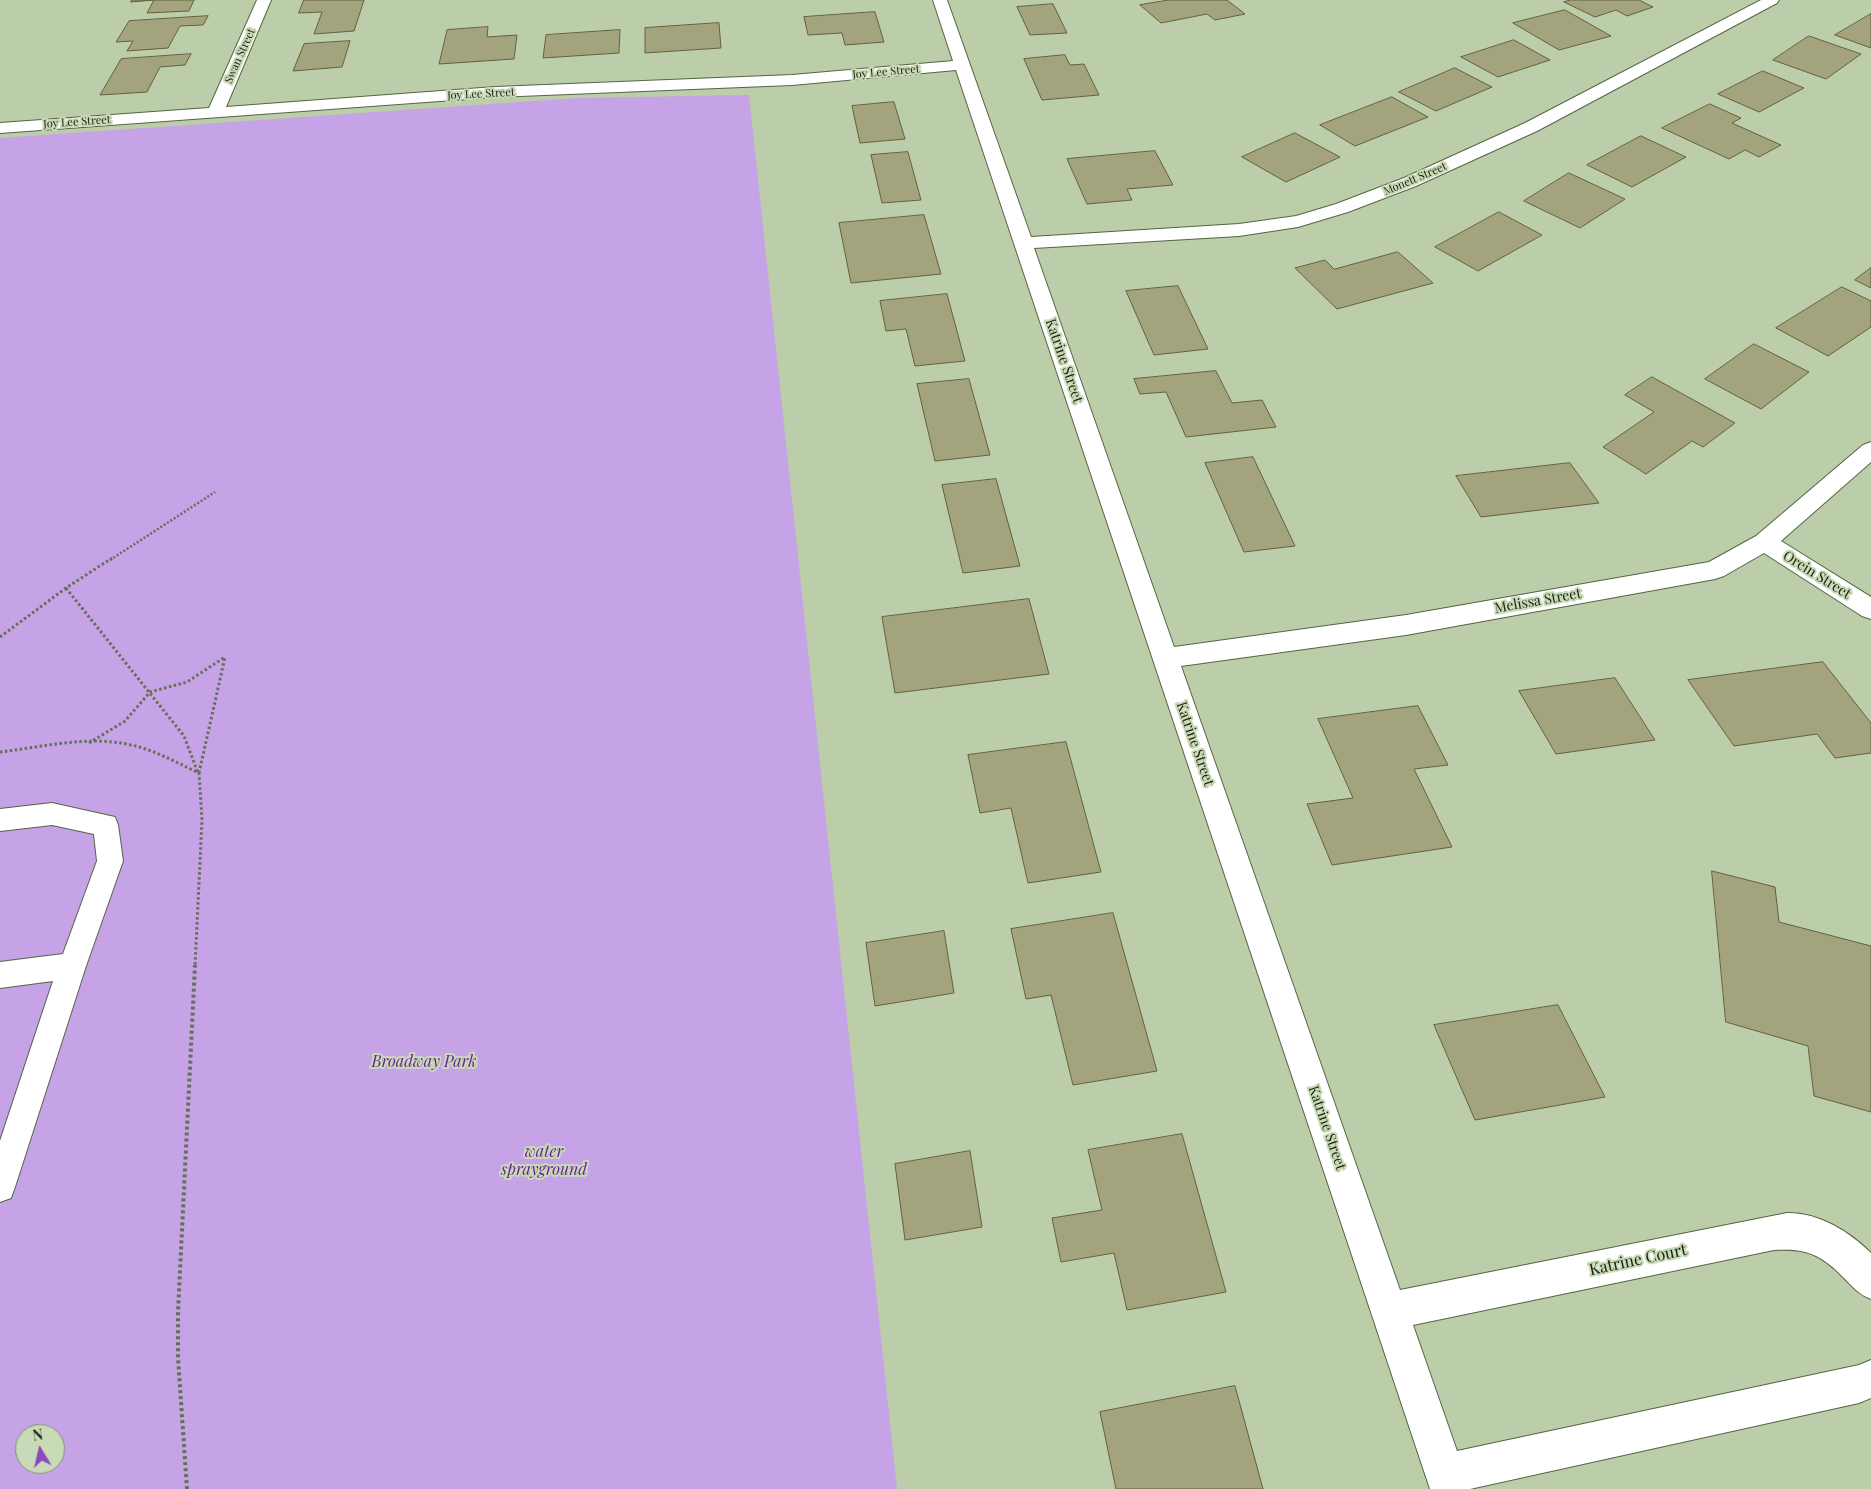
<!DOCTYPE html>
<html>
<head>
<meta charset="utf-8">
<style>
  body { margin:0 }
  #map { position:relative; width:1871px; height:1489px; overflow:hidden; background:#bccda9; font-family:"Playfair Display",serif }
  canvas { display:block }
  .north { position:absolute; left:15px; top:1424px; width:50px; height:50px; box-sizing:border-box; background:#c9dab6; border:1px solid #839075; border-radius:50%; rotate:351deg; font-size:14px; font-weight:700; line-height:20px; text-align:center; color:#1a2013 }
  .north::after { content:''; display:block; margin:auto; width:18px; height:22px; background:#8d4abe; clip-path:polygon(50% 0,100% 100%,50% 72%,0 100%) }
</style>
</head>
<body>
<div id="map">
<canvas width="1871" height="1489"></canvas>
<div class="north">N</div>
</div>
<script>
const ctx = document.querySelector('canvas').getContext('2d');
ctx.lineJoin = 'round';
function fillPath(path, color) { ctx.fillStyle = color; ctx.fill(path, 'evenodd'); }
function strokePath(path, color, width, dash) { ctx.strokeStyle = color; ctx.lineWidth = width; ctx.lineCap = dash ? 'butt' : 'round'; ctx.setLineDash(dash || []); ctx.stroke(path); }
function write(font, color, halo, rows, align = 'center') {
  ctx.font = font + ' "Playfair Display",serif'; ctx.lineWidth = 4; ctx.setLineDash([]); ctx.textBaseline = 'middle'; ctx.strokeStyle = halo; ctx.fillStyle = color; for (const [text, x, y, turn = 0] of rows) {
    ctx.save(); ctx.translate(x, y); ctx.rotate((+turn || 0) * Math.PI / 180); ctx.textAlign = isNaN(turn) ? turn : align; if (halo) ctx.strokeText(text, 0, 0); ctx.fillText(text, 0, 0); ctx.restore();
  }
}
fillPath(new Path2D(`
  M749 95 897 1489H0V138L578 98ZM25 1434H55V1464H25Z`), '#c6a2e6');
const building = new Path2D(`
  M132 0H194L189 11 147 13 154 0 131 2Z
  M304 0H364L354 31 314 34 322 12 299 13Z
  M1169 0H1227L1245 14 1215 20 1207 14 1161 23 1140 5Z
  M1571 0H1639L1653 7 1627 16 1616 10 1595 17 1564 2Z
  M1053 4 1067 33 1030 35 1017 7Z
  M1565 10 1611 36 1559 50 1513 23Z
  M875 12 884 42 845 45 842 33 808 35 804 17Z
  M1871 14V48L1835 35Z
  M208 16 203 25 180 26 168 48 127 51 133 41 116 42 129 21Z
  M719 23 721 48 645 53V28Z
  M488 27 487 37 517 35 514 59 439 64 447 30Z
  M620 30 619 53 543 58 546 35Z
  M1809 36 1861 54 1826 79 1773 60Z
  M1514 40 1550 60 1498 77 1461 57Z
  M350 41 342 67 293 71 304 44Z
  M191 54 185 65 160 67 147 92 100 95 121 59Z
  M1065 55 1070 65 1084 64 1099 95 1042 100 1024 59Z
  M1455 68 1492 87 1436 111 1399 92Z
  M1763 71 1804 88 1759 112 1718 94Z
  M1392 97 1428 117 1355 146 1320 125Z
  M894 102 905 139 860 143 852 106Z
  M1710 104 1741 118 1732 123 1781 145 1759 157 1745 150 1729 159 1662 128Z
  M1295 133 1340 157 1286 182 1242 157Z
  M1641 136 1686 157 1632 187 1587 165Z
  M1155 151 1173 185 1127 189 1132 200 1087 204 1067 159Z
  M908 152 921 200 882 203 871 155Z
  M1569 173 1625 199 1580 228 1524 201Z
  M1499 212 1542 235 1478 271 1435 247Z
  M924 215 941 274 851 283 839 223Z
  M1398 252 1433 283 1337 309 1295 268 1325 260 1334 269Z
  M1871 268V288L1855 280Z
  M1178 286 1208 349 1154 355 1126 291Z
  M1842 287 1871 301V327L1828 356 1776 328Z
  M947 294 965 361 915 366 906 329 886 331 880 301Z
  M1754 344 1809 372 1761 409 1705 379Z
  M1216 371 1232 403 1262 400 1276 427 1186 437 1166 392 1140 394 1134 379Z
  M1652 377 1735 423 1703 447 1692 441 1646 474 1603 447 1654 412 1625 395Z
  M969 379 990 455 935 461 917 384Z
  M1253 457 1295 546 1244 552 1205 463Z
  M1570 463 1599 503 1481 517 1456 476Z
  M996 479 1020 566 963 573 942 485Z
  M1029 599 1049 674 895 693 882 617Z
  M1823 662 1871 723V753L1835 758 1817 734 1734 746 1688 680Z
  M1615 678 1655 740 1556 754 1519 691Z
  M1418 706 1448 765 1414 769 1452 847 1332 865 1307 804 1353 798 1318 719Z
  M1066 742 1101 872 1028 883 1011 808 980 813 968 755Z
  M1712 871 1775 887 1779 922 1871 946V1112L1814 1096 1808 1046 1726 1022Z
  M1113 913 1157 1071 1073 1085 1051 995 1026 999 1011 929Z
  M944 931 954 993 875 1006 866 943Z
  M1558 1005 1605 1097 1475 1120 1434 1025Z
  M1182 1134 1226 1292 1127 1310 1114 1253 1061 1262 1052 1218 1102 1210 1088 1150Z
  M970 1151 982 1227 905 1240 895 1164Z
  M1235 1386 1263 1489H1116L1100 1412Z`);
fillPath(building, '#a3a47e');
strokePath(building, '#62613f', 1);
const service = new Path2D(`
  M52 803 115 817 118 825 123 861 86 966 15 1187 11 1198 0 1202V1141L53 981 0 988V962L63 954 97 861 94 834 52 825 0 831V809Z`);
const minor = new Path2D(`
  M257 0H271L226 107 495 87 792 75 953 61 933 0H947L1031 237 1239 224 1296 216 1336 204 1404 178 1525 123 1761 0H1779L1777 3 1537 131 1416 186 1348 212 1298 227 1239 236 1034 248 1174 647 1406 615 1709 562 1756 536 1863 445 1871 442V462L1781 541 1871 597V619L1862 616 1764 553 1724 576 1715 579 1406 635 1181 666 1400 1290 1787 1213C1818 1212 1850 1232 1871 1253V1299C1858 1294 1853 1287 1844 1278 1821 1254 1806 1248 1774 1250L1413 1325 1457 1451 1859 1365 1871 1360V1398L1859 1403 1470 1489H1430L956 70 792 85 495 97 0 133V123L209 108Z`);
strokePath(service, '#566444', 2);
strokePath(minor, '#566444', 2);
strokePath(new Path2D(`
  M110 560 215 492`), '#657058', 2.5, [2, 2]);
strokePath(new Path2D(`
  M66 588 184 736 198 773
  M0 637 66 588 112 558
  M89 743 125 721 150 692 187 682 225 657
  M0 752C42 747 89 735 131 745 155 750 177 763 199 773L202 820 195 966
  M199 773 225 657`), '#657058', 3, [2.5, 2.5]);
strokePath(new Path2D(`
  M187 1489 178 1358V1312L195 965`), '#657058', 4, [3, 3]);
fillPath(service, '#fff');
fillPath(minor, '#fff');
write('11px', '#1a2013', '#c9dab6', [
  ["Swan Street",240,56,-66],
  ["Joy Lee Street",886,72,-5],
  ["Joy Lee Street",481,94,-3],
  ["Joy Lee Street",77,122,-4],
  ["Monett Street",1415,179,-23]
]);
write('14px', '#1a2013', '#c9dab6', [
  ["Katrine Street",1064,361,71],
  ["Orein Street",1817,575,32],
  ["Melissa Street",1538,601,-10],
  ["Katrine Street",1195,744,71],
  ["Katrine Street",1327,1128,71]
]);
write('italic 16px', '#682195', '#c9dab6', [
  ["Broadway Park",424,1062],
  ["water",544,1152],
  ["sprayground",544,1170]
]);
write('16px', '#1a2013', '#c9dab6', [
  ["Katrine Court",1638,1260,-12]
]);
</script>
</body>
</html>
